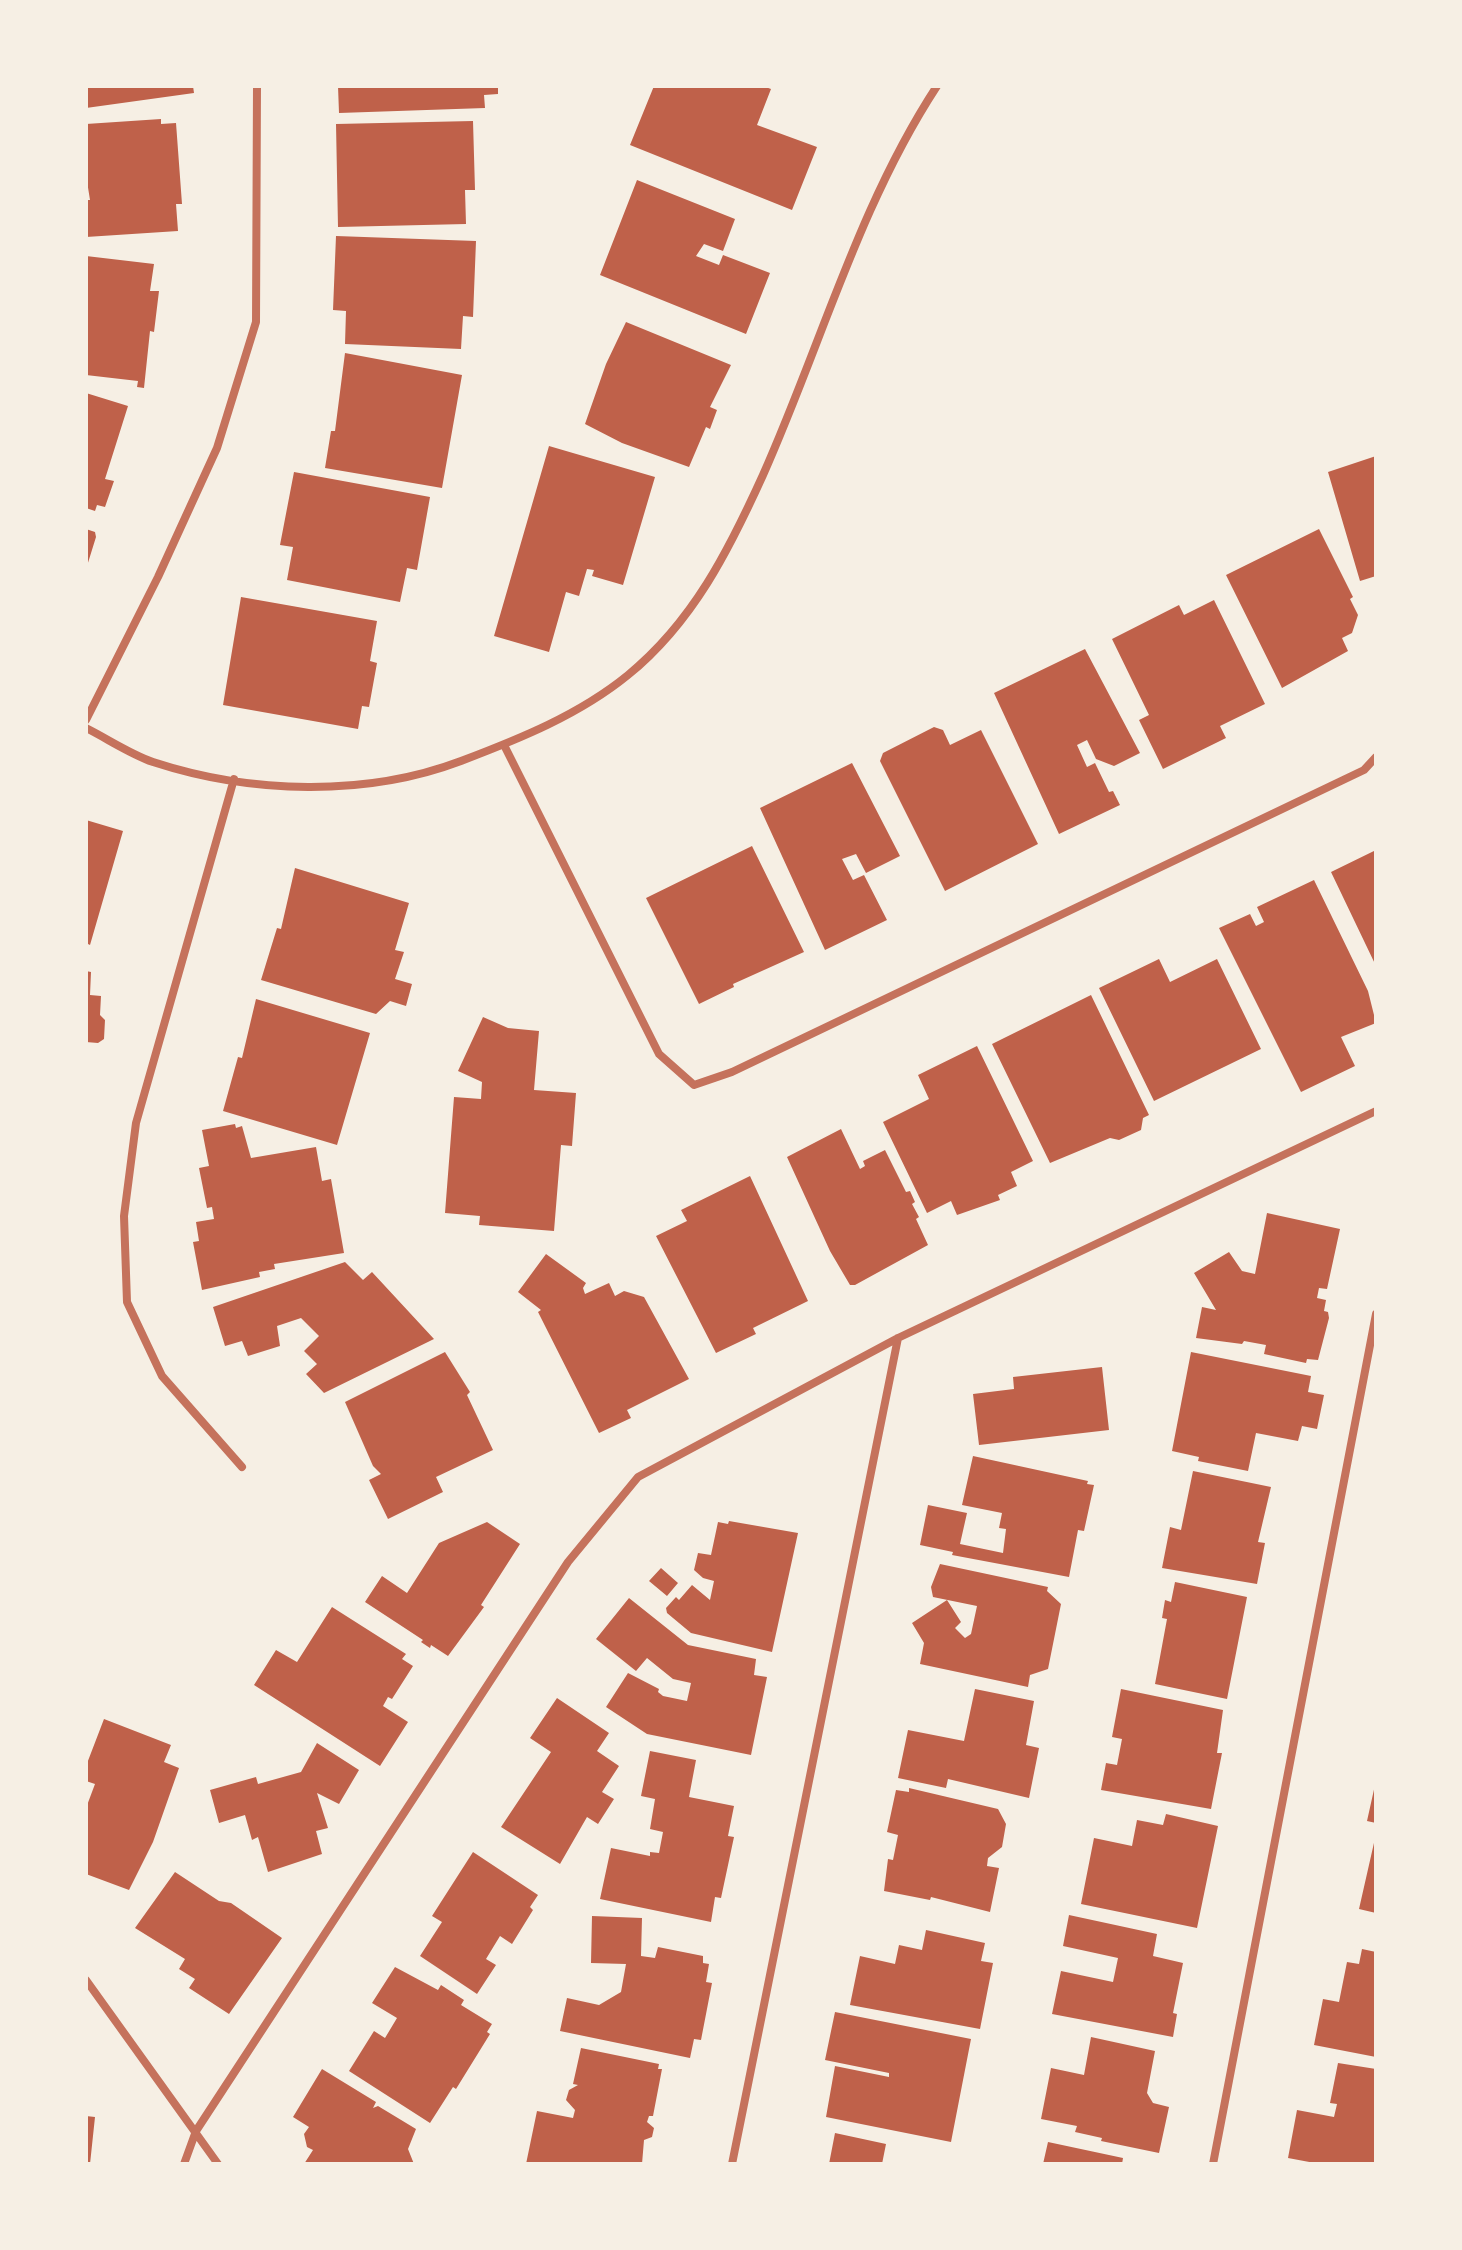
<!DOCTYPE html>
<html>
<head>
<meta charset="utf-8">
<style>
  body { margin:0 }
  #map { position:relative; width:1462px; height:2250px; overflow:hidden; background:#f6efe4; font-family:"IBM Plex Sans",sans-serif }
  canvas { display:block }
  .frame { position:absolute; inset:0; border:88px solid #f6efe4; pointer-events:none }
</style>
</head>
<body>
<div id="map">
<canvas width="1462" height="2250"></canvas>
<div class="frame"></div>
</div>
<script>
const ctx = document.querySelector('canvas').getContext('2d');
ctx.lineJoin = 'round';
function fillPath(path, color) { ctx.fillStyle = color; ctx.fill(path, 'evenodd'); }
function strokePath(path, color, width, dash) { ctx.strokeStyle = color; ctx.lineWidth = width; ctx.lineCap = dash ? 'butt' : 'round'; ctx.setLineDash(dash || []); ctx.stroke(path); }
fillPath(new Path2D(`
  M86 86H193L194 93 86 108Z
  M338 86H498V94L484 95 485 108 339 113Z
  M654 86H763L771 89 757 125 817 147 792 210 630 145Z
  M161 119V124L176 123 182 204H176L178 231 86 237V200H90L86 175V124Z
  M473 121 475 190H465L466 224 338 227 336 124Z
  M637 180 735 219 723 251 704 244 696 256 719 265 723 255 770 273 746 334 600 275Z
  M336 236 476 241 473 317 463 316 461 349 345 344 346 311 333 310Z
  M86 256 154 264 150 291H159L154 332 150 331 144 388 137 387 138 381 86 375Z
  M626 322 731 365 710 407 717 410 710 429 706 427 689 467 622 443 585 424 606 364Z
  M345 353 462 375 442 488 325 468 331 431H335Z
  M86 393 128 406 105 479 114 481 105 507 97 505 95 511 86 508Z
  M549 446 655 477 623 585 592 576 594 570 587 569 579 596 566 592 549 652 494 636Z
  M1376 456V576L1360 581 1328 472Z
  M294 472 430 497 417 570 407 568 400 602 287 580 293 547 280 545Z
  M86 529 95 532 96 537 87 566Z
  M1319 529 1353 597 1350 599 1358 615 1352 633 1342 638 1348 651 1282 688 1226 575Z
  M241 597 377 621 370 661 377 663 369 707 362 706 358 729 223 705Z
  M1214 600 1265 704 1220 726 1226 738 1163 769 1139 720 1149 715 1112 639 1179 605 1184 615Z
  M1085 649 1140 753 1114 766 1096 759 1087 740 1077 745 1087 767 1095 763 1109 792 1113 791 1120 805 1059 834 994 693Z
  M934 727 943 730 950 745 981 730 1038 844 945 891 880 761 883 753Z
  M852 763 900 856 866 873 856 854 842 859 853 880 864 875 887 920 825 950 760 808Z
  M86 820 123 831 90 945 86 943Z
  M752 846 804 952 733 984 734 987 699 1004 646 898Z
  M1376 850V966L1331 872Z
  M295 868 409 903 395 950 404 952 395 979 412 984 406 1006 390 1001 376 1014 261 980 277 928 281 929Z
  M1314 880 1368 991 1376 1023 1341 1037 1355 1066 1301 1092 1219 928 1250 914 1256 926 1264 922 1257 907Z
  M1159 959 1170 982 1217 959 1261 1049 1154 1101 1099 988Z
  M86 971 91 972 90 995 101 996 100 1015 105 1020 104 1039 98 1043 86 1042Z
  M1091 995 1149 1115 1143 1118 1141 1130 1119 1140 1110 1138 1050 1163 992 1044Z
  M256 999 370 1033 337 1145 223 1111 238 1057 242 1058Z
  M483 1017 508 1028 539 1031 534 1090 576 1093 572 1146 561 1145 554 1231 479 1225 480 1216 445 1213 454 1097 481 1099 482 1082 458 1071Z
  M977 1046 1033 1161 1011 1172 1017 1186 998 1195 1000 1200 957 1215 951 1201 927 1213 883 1122 929 1099 918 1075Z
  M235 1124 236 1128 242 1126 251 1158 316 1147 322 1181 331 1179 344 1253 274 1264 275 1269 259 1272 260 1277 202 1290 193 1242 199 1241 196 1222 214 1219 212 1207 207 1208 199 1168 209 1166 202 1130Z
  M841 1129 860 1169 865 1166 863 1161 885 1150 906 1192 910 1191 915 1202 912 1204 919 1217 916 1219 928 1245 855 1285H850L830 1251 787 1157Z
  M750 1176 808 1301 753 1328 756 1334 716 1353 656 1236 687 1221 681 1210Z
  M1267 1213 1340 1229 1327 1289 1319 1288 1317 1298 1326 1300 1324 1311 1328 1312 1329 1318 1318 1360 1307 1359 1306 1363 1264 1354 1266 1345 1244 1341 1242 1344 1196 1338 1202 1307 1216 1310 1194 1273 1229 1252 1242 1271 1255 1274Z
  M546 1254 586 1283 583 1288 585 1294 609 1283 615 1296 624 1291 644 1297 689 1379 627 1410 631 1418 599 1433 538 1312 541 1310 518 1292Z
  M345 1262 363 1280 372 1272 434 1339 324 1393 306 1374 317 1364 304 1351 319 1336 301 1318 277 1326 280 1346 248 1356 242 1341 225 1346 213 1307Z
  M445 1352 470 1392 467 1395 493 1450 436 1477 443 1492 388 1519 369 1480 381 1474 373 1466 345 1402Z
  M1191 1352 1311 1376 1308 1392 1324 1395 1317 1429 1302 1426 1298 1441 1256 1433 1248 1471 1198 1461 1199 1457 1172 1451Z
  M1102 1367 1109 1430 979 1445 973 1394 1014 1389 1013 1377Z
  M973 1456 1088 1481 1087 1484 1094 1485 1084 1531 1078 1530 1069 1577 952 1555 953 1552 920 1545 928 1505 967 1513 960 1544 1003 1553 1006 1529 999 1528 1002 1513 962 1505Z
  M1193 1471 1271 1487 1258 1542 1265 1543 1257 1584 1162 1568 1170 1527 1181 1530Z
  M729 1521 798 1533 772 1652 691 1633 667 1613 666 1608 676 1597 679 1600 692 1585 710 1600 714 1581 703 1578 694 1570 698 1553 711 1555 718 1522 728 1524Z
  M487 1522 520 1544 481 1605 484 1607 448 1656 431 1645 430 1648 421 1642 423 1640 365 1602 382 1576 407 1593 439 1543Z
  M940 1564 1048 1587 1047 1591 1061 1604 1048 1669 1030 1675 1028 1687 920 1664 924 1643 912 1623 947 1600 961 1622 955 1628 965 1638 971 1634 977 1606 933 1597 931 1587Z
  M661 1568 678 1583 667 1596 649 1581Z
  M1175 1582 1247 1597 1227 1699 1155 1684 1167 1619 1162 1618 1165 1600 1171 1602Z
  M629 1598 688 1645 756 1659 754 1675 767 1677 751 1755 647 1734 606 1707 628 1673 659 1689 658 1692 663 1696 687 1701 691 1683 673 1679 647 1658 636 1671 596 1639Z
  M332 1607 406 1654 402 1659 413 1666 392 1699 388 1697 383 1706 408 1722 380 1766 254 1685 276 1650 297 1662Z
  M975 1689 1034 1701 1026 1745 1039 1748 1029 1798 948 1779 946 1788 898 1778 908 1730 964 1741Z
  M1121 1689 1223 1710 1217 1753H1222L1211 1809 1101 1790 1106 1763 1117 1765 1122 1739 1112 1737Z
  M557 1698 609 1733 597 1751 619 1766 602 1792 614 1799 598 1824 587 1817 560 1864 501 1827 551 1752 530 1738Z
  M104 1719 171 1745 164 1762 179 1768 153 1842 129 1890 86 1874V1808L95 1784 86 1781V1766Z
  M317 1743 359 1770 339 1804 317 1793 328 1828 316 1831 322 1854 268 1872 258 1837 252 1840 245 1815 219 1823 210 1790 256 1777 258 1784 301 1772Z
  M650 1751 696 1760 689 1797 734 1806 728 1836 734 1837 721 1898 715 1897 711 1922 600 1899 611 1848 650 1856V1852L659 1853 663 1832 650 1829 655 1799 641 1796Z
  M1375 1785H1376V1823L1367 1821Z
  M909 1788 998 1809 1006 1824 1002 1847 988 1858 987 1866 999 1868 990 1912 931 1897 930 1900 884 1891 888 1859 893 1860 898 1835 887 1832 896 1790 909 1792Z
  M1166 1814 1218 1826 1197 1928 1081 1904 1094 1838 1132 1846 1137 1820 1163 1825Z
  M1376 1834V1913L1359 1909Z
  M473 1852 538 1895 530 1907 533 1910 512 1944 500 1936 486 1959 496 1965 477 1994 420 1956 442 1922 432 1916Z
  M175 1872 219 1901 231 1903 282 1938 229 2014 189 1988 195 1979 179 1969 185 1959 135 1928Z
  M1069 1915 1157 1934 1153 1956 1183 1963 1173 2013 1177 2014 1173 2037 1052 2014 1061 1971 1113 1982 1118 1958 1063 1946Z
  M592 1916 642 1918 641 1956 655 1958 658 1947 703 1956V1963L709 1964 706 1982 712 1983 701 2040 694 2039 690 2058 560 2031 567 1998 599 2005 621 1992 626 1964 591 1963Z
  M926 1930 985 1943 981 1961 993 1963 980 2029 850 2005 860 1956 895 1964 899 1945 922 1950Z
  M1362 1949 1376 1952V2057L1314 2045 1323 1999 1339 2002 1347 1962 1359 1964Z
  M395 1967 438 1990 441 1985 464 2000 461 2005 492 2024 487 2032 490 2034 456 2089 453 2087 430 2123 349 2071 374 2031 385 2038 397 2018 372 2003Z
  M835 2012 971 2039 951 2142 826 2117 835 2066 889 2077V2073L825 2060Z
  M1091 2037 1155 2051 1147 2093 1153 2103 1169 2107 1159 2153 1101 2141 1102 2138 1075 2132 1077 2126 1041 2119 1051 2068 1084 2075Z
  M581 2048 659 2064 658 2069H662L653 2116H649L647 2122 654 2128 652 2137 644 2140 642 2164H526L537 2111 573 2118 575 2110 566 2100 569 2090 578 2085 573 2084Z
  M1338 2063 1376 2069V2164H1320L1288 2158 1297 2110 1334 2117 1337 2104 1330 2103Z
  M322 2069 376 2102 373 2108 378 2106 416 2129 408 2149 414 2164H304L313 2150 307 2147 304 2134 309 2127 293 2117Z
  M86 2116 95 2117 90 2164H86Z
  M835 2133 886 2144 882 2164H829Z
  M1048 2142 1123 2158 1122 2164H1043Z`), '#bf614a');
strokePath(new Path2D(`
  M86 720 158 577 217 448 256 322 257 86
  M86 728C108 739 130 754 153 762 251 794 366 797 461 761 519 739 579 715 628 675 693 622 729 550 763 475 821 345 859 205 937 86
  M504 745 659 1054 694 1085 732 1072 1364 770 1376 757
  M234 779 136 1123 124 1216 127 1302 162 1376 242 1467
  M86 1980 218 2164
  M184 2164 196 2131 568 1562 638 1477 898 1338 1376 1111
  M732 2164 898 1338
  M1213 2164 1376 1314`), '#c5725c', 8);
</script>
</body>
</html>
